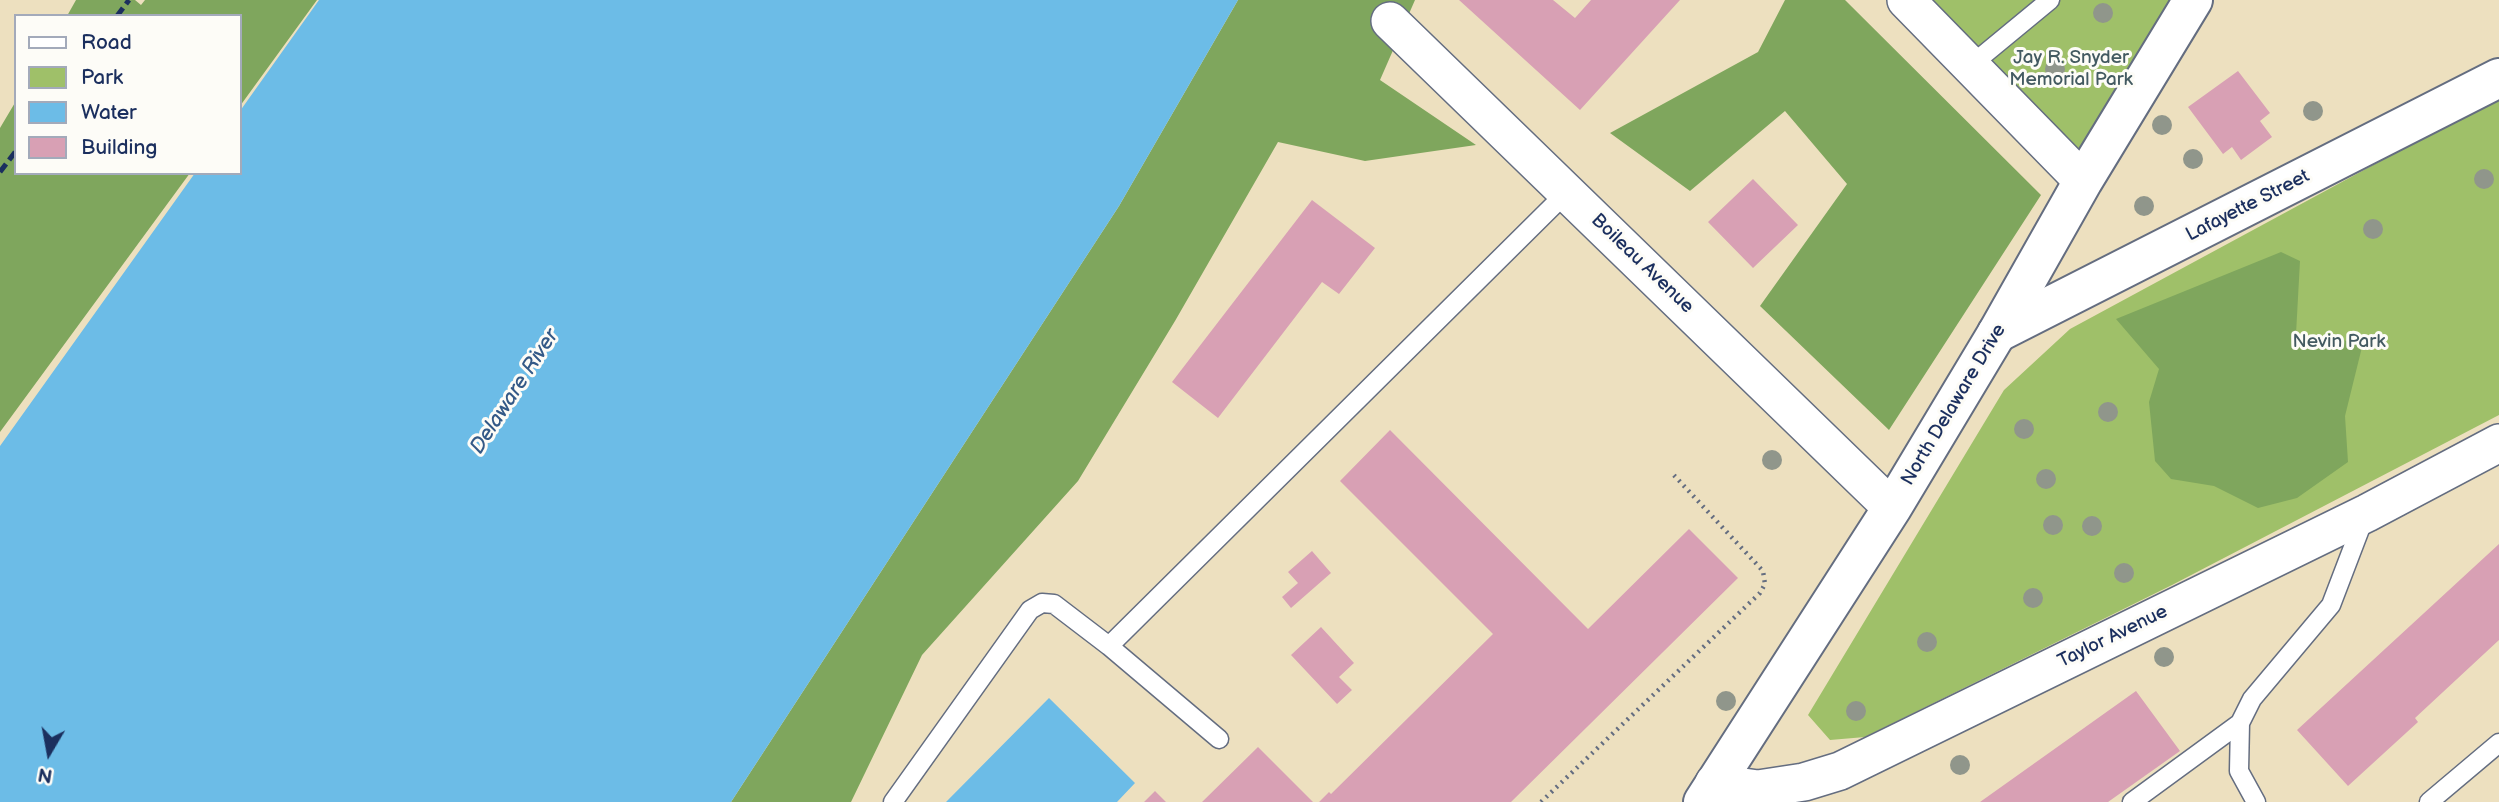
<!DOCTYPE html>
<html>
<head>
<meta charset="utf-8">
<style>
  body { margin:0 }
  #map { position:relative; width:2499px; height:802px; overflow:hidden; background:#ede0bf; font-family:"Balsamiq Sans",sans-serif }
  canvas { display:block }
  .legend { position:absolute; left:14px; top:14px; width:228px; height:161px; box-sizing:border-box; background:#fdfcf7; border:2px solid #a3aaba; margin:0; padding:9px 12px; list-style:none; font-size:21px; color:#1b2f5e }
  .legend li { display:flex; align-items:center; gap:14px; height:35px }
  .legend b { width:35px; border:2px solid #a3aaba }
  .north { position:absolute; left:14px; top:718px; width:70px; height:70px; -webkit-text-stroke:5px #fdfcf7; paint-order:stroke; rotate:190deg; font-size:19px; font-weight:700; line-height:28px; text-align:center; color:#1b2f5e }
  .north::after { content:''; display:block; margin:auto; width:24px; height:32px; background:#1b2f5e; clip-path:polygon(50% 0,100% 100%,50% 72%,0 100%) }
</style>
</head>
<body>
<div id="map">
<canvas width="2499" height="802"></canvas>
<ul class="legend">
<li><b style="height:9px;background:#fff"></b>Road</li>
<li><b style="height:19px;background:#9fc069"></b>Park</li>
<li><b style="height:19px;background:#6cbce7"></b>Water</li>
<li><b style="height:19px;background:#d8a0b4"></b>Building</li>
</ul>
<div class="north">N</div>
</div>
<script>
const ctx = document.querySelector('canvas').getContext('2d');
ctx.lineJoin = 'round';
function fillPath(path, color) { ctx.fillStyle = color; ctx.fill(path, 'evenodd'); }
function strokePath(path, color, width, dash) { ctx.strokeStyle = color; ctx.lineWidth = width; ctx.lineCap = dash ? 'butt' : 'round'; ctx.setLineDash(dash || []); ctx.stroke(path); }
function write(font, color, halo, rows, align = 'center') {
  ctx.font = font + ' "Balsamiq Sans",sans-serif'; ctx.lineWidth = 6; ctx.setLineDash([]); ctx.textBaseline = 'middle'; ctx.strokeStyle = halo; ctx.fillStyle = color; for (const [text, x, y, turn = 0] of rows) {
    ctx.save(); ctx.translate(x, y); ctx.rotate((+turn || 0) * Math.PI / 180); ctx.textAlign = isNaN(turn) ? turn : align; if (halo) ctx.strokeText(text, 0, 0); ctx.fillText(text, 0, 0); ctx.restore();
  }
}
fillPath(new Path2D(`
  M1906 0H2193L2083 181Z
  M2499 97V415L2172 585 1865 737 1830 740 1808 715 2004 390 2070 329Z`), '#9fc069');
fillPath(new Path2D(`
  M76 0H135L141 5 145 0H317L240 106V16H67Z
  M1238 0H1415L1380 80 1476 145 1365 161 1278 142 1175 321 1078 481 922 655 851 802H731L1119 206Z
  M1785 0H1845L2041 195 1889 430 1760 306 1847 184 1785 111 1690 191 1610 133 1758 52Z
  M16 101V173H190L0 432V128Z
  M2281 252 2300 261 2296 334 2363 343 2345 416 2348 462 2297 498 2258 508 2214 486 2171 479 2155 461 2149 402 2159 369 2116 319Z`), '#7fa65d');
fillPath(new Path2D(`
  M319 0H1238L1119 206 731 802H0V446L195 173H240V111Z
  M1049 698 1135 783 1117 802H946Z`), '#6cbce7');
fillPath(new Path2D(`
  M1459 0H1553L1575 18 1591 0H1680L1580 110Z
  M2238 71 2270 113 2260 121 2272 137 2241 160 2232 147 2223 154 2188 107Z
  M1753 179 1798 225 1753 268 1708 222Z
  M1312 200 1375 248 1339 294 1322 282 1218 418 1172 382Z
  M1390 430 1588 629 1689 529 1738 578 1511 802H1319L1329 792 1331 794 1493 634 1340 481Z
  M2499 544V640L2415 718 2418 722 2348 786 2297 730Z
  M1312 551 1331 573 1291 608 1282 597 1298 583 1288 572Z
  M1321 627 1354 663 1339 677 1352 690 1337 704 1291 655Z
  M2136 691 2180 751 2108 802H1980Z
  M1258 747 1313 802H1202Z
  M1155 791 1166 802H1144Z`), '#d8a0b4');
const service = new Path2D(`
  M1970 66 2050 0
  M1109 646 1567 192
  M893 802 1030 610 1042 603 1054 604 1109 646 1219 739
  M2132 802 2240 723
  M2256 802 2239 771 2240 723 2252 699 2331 605 2365 516
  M2429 802 2499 743`);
const minor = new Path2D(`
  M1906 0 2083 181
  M1390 21 1892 508
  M1714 783 1758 789 1804 782 1840 771 2367 513 2499 443`);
const tertiary = new Path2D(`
  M1997 333 2499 78`);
const secondary = new Path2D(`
  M1703 802 1892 508 1997 333 2083 181 2193 0`);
strokePath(service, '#646d80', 21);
strokePath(minor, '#646d80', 40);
strokePath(tertiary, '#646d80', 42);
strokePath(secondary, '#646d80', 42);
strokePath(new Path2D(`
  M1541 802 1760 593 1765 584 1763 571 1671 472`), '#646d80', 4.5, [2, 5]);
strokePath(service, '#fff', 18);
strokePath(minor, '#fff', 37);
strokePath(tertiary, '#fff', 38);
strokePath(secondary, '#fff', 38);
strokePath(new Path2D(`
  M117 16 129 0
  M0 172 16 151`), '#1b2f5e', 5, [10, 5]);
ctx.fillStyle = '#90968b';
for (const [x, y] of [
  [2103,13],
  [2055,69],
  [2313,111],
  [2162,125],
  [2193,159],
  [2484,179],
  [2144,206],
  [2373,229],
  [2108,412],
  [2024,429],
  [1772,460],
  [2046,479],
  [2053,525],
  [2092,526],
  [2124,573],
  [2033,598],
  [1927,642],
  [2164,657],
  [1726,701],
  [1856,711],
  [1960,765]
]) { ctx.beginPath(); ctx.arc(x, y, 10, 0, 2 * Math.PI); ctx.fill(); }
write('19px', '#435a61', '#fdfcf7', [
  ["Jay R. Snyder",2071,58],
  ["Memorial Park",2071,80],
  ["Nevin Park",2339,342]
]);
write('19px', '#1b2f5e', '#fdfcf7', [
  ["Lafayette Street",2248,206,-27],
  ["Boileau Avenue",1642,264,44],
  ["North Delaware Drive",1954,405,-59],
  ["Taylor Avenue",2113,637,-26]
]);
write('italic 21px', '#335987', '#fdfcf7', [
  ["Delaware River",515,392,-57]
]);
</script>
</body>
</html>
